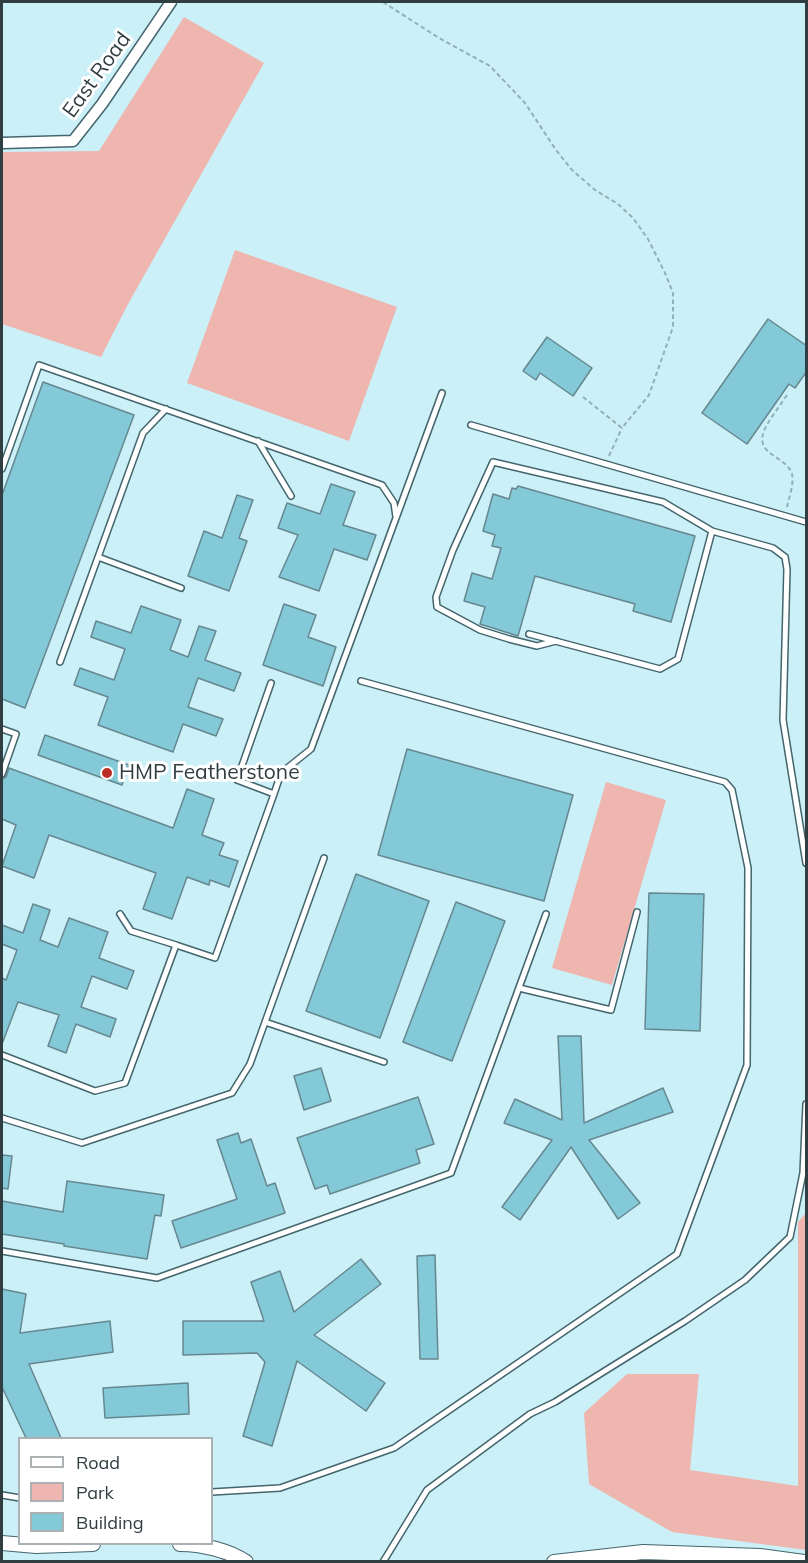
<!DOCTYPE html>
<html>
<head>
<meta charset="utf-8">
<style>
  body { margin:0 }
  #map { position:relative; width:808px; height:1563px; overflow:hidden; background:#cbf0f8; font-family:Mulish,sans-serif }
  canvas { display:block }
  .frame { position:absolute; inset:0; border:3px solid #303e41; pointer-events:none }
  .legend { position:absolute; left:18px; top:1437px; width:195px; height:108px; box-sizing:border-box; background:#fff; border:2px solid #acb2b3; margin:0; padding:8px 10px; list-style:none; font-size:18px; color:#303e41 }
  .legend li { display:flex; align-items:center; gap:12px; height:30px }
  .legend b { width:30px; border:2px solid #acb2b3 }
</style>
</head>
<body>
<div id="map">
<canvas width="808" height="1563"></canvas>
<div class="frame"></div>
<ul class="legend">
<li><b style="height:8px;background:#fff"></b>Road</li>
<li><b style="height:16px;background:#eeb6ae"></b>Park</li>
<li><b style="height:16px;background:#83c9d8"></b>Building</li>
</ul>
</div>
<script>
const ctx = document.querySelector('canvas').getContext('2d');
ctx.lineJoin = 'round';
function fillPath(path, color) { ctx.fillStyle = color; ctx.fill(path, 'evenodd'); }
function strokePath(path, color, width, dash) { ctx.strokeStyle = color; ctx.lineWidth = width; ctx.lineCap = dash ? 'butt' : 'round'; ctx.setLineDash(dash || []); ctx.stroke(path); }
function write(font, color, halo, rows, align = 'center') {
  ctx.font = font + ' Mulish,sans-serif'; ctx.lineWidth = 6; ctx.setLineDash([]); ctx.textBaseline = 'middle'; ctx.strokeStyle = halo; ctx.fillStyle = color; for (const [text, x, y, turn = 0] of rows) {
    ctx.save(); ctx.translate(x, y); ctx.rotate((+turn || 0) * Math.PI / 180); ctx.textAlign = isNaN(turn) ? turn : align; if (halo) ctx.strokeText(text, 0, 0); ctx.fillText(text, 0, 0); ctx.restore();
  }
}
fillPath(new Path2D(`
  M184 17 264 63 128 304 101 357 2 324V152L99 151Z
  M235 250 397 307 349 441 187 383Z
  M606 782 666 800 612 985 552 968Z
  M806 1213V1550L672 1532 589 1484 584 1413 627 1374H699L690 1470 798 1486V1222Z`), '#eeb6ae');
const building = new Path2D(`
  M768 319 807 346V371L795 388 789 384 747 444 702 413Z
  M547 337 592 368 573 396 540 373 536 380 523 371Z
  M43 382 134 415 25 708 2 699V495Z
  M331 484 355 492 343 525 376 535 367 560 334 549 319 591 279 577 298 535 278 528 287 503 320 514Z
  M518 486 695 536 671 622 633 611 635 604 535 576 518 636 480 624 485 607 464 601 472 573 492 579 501 548 492 546 495 535 483 531 493 494 509 499 512 488 516 489Z
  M237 495 253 500 239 538 247 541 229 591 188 576 204 531 222 538Z
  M284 604 316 615 308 637 336 647 323 686 263 665Z
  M141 606 181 620 170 650 188 657 199 626 216 631 205 660 241 673 234 691 198 678 188 707 223 719 216 736 183 724 173 752 131 737 98 725 108 697 74 685 80 668 114 680 125 649 91 637 96 621 131 633Z
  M45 735 129 765 122 785 38 755Z
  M407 749 573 795 544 901 378 855Z
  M9 768 173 828 187 789 214 799 202 835 224 843 219 855 238 861 229 887 210 880 209 885 187 877 172 919 143 909 156 873 49 835 34 878 2 866 16 825 2 819V779L6 777Z
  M356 874 429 901 380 1038 306 1011Z
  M649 893 704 894 700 1031 645 1029Z
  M456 902 505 921 452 1061 403 1042Z
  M33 904 50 910 40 940 58 947 69 918 108 932 99 958 134 971 127 989 92 976 81 1007 116 1019 110 1037 76 1024 66 1053 48 1046 59 1015 18 1002 2 1044V978L6 980 17 950 2 944V925L23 933Z
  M558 1036H581L584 1123 663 1088 673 1112 589 1140 640 1203 618 1219 571 1147 520 1220 502 1207 552 1140 504 1123 515 1099 562 1120Z
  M321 1068 331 1101 304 1110 294 1076Z
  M418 1097 434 1144 416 1150 420 1163 330 1194 327 1185 315 1189 297 1138Z
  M238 1133 241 1143 251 1139 267 1186 275 1183 285 1213 181 1248 172 1221 237 1199 217 1140Z
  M2 1155 12 1156 8 1189 2 1188Z
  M67 1181 164 1195 161 1216 155 1215 147 1259 64 1246V1244L2 1234V1201L63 1212Z
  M435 1255 438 1359H420L417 1256Z
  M361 1259 381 1284 314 1335 385 1383 366 1411 297 1361 272 1446 243 1436 265 1362 257 1353 183 1355V1321H264L251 1282 280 1271 294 1312Z
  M2 1289 26 1294 20 1333 110 1321 113 1352 29 1364 61 1438H26L2 1387Z
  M188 1383 189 1414 105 1418 103 1388Z`);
fillPath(building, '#83c9d8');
strokePath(building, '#66878f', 1.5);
const service = new Path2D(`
  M471 425 806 522
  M258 441 291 496
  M2 469 39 365 382 485 394 503 396 517
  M98 557 181 588
  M529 634 660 669 678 659 712 531
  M556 641 537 646 509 639 480 630 437 607 436 597 453 550 493 462 663 502 712 531 773 548 785 557 787 569 783 720 806 863
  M60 662 143 433 166 409
  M271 683 237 780 274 794 281 773 311 749 442 393
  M2 729 16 734 2 774
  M120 914 131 931 176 945
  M519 988 611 1010 637 912
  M265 1022 384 1062
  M2 1055 95 1091 125 1083 176 945 215 958 274 794
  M2 1118 82 1143 232 1093 250 1064 324 858
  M2 1251 157 1278 451 1173 546 914
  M212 1492 280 1488 394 1448 677 1254 747 1065 748 868 732 790 725 782 361 681
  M2 1495 20 1498
  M383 1562 427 1490 530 1414 555 1402 685 1321 745 1280 790 1237 803 1173 806 1104`);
const minor = new Path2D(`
  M2 143 73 141 102 104 171 2`);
const tertiary = new Path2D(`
  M2 1543 36 1546 93 1544
  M180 1544C201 1544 228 1550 246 1562
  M554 1562 643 1552 760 1556 804 1562`);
strokePath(service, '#44656c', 8);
strokePath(minor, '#44656c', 13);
strokePath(tertiary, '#44656c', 16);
strokePath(new Path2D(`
  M383 2 439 38 490 66 525 103 556 150 572 170 595 190 618 204 633 218 648 239 665 273 673 293V327L649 395 622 428 583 397
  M609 456 622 428
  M787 507C789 498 794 484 792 474 787 457 757 455 763 434 766 422 782 404 788 393`), '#93b0b6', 2, [4.5, 3]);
strokePath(service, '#fff', 5);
strokePath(minor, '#fff', 10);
strokePath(tertiary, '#fff', 14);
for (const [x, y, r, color] of [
  [107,773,6,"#bb2d24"]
]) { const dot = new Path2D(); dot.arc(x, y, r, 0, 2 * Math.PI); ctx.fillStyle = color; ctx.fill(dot); strokePath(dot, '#fff', 2); }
write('21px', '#303e41', '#fff', [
  ["East Road",97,75,-54]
]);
write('21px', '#303e41', '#fff', [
  ["HMP Featherstone",119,773]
], 'left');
</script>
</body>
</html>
